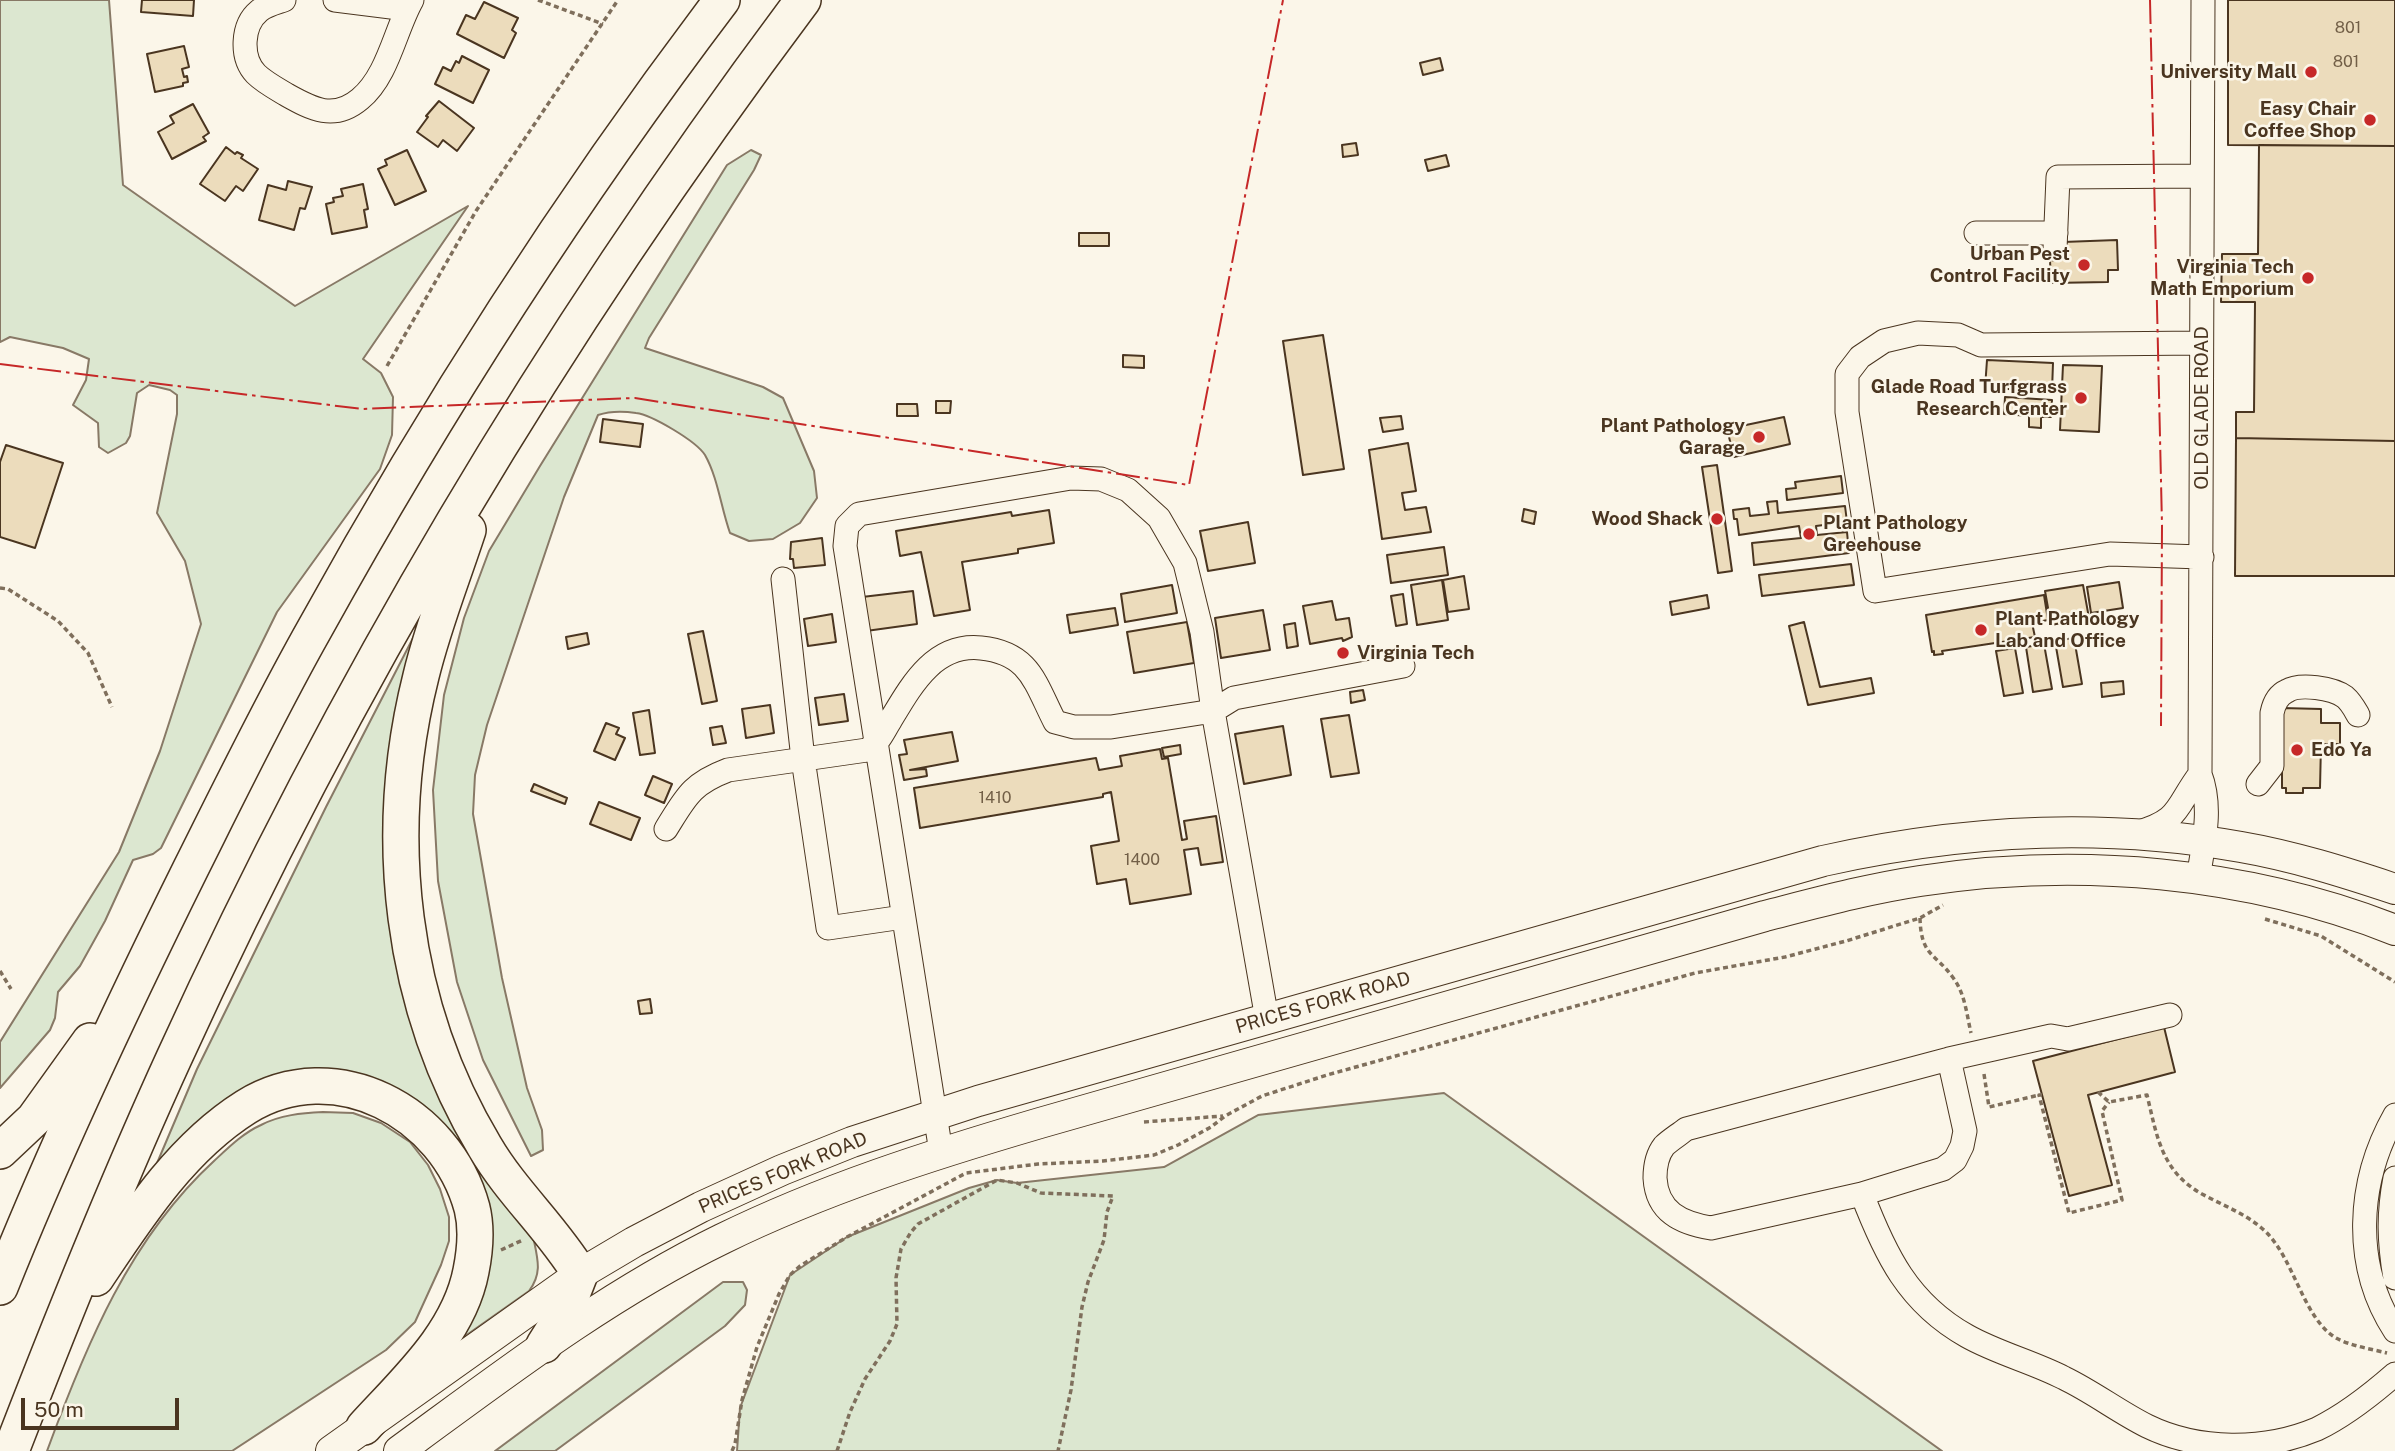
<!DOCTYPE html>
<html>
<head>
<meta charset="utf-8">
<style>
  body { margin:0 }
  #map { position:relative; width:2395px; height:1451px; overflow:hidden; background:#fbf6e9; font-family:"Public Sans",sans-serif }
  canvas { display:block }
  .scale { position:absolute; left:21px; top:1398px; width:158px; height:32px; box-sizing:border-box; border:4px solid #4a3520; border-top:0; padding-left:9px; font-size:21px; line-height:24px; white-space:nowrap; color:#4a3520; -webkit-text-stroke:5px #fbf6e9; paint-order:stroke }
</style>
</head>
<body>
<div id="map">
<canvas width="2395" height="1451"></canvas>
<div class="scale">50 m</div>
</div>
<script>
const ctx = document.querySelector('canvas').getContext('2d');
ctx.lineJoin = 'round';
function fillPath(path, color) { ctx.fillStyle = color; ctx.fill(path, 'evenodd'); }
function strokePath(path, color, width, dash) { ctx.strokeStyle = color; ctx.lineWidth = width; ctx.lineCap = dash ? 'butt' : 'round'; ctx.setLineDash(dash || []); ctx.stroke(path); }
function write(font, color, halo, rows, align = 'center') {
  ctx.font = font + ' "Public Sans",sans-serif'; ctx.lineWidth = 5; ctx.setLineDash([]); ctx.textBaseline = 'middle'; ctx.strokeStyle = halo; ctx.fillStyle = color; for (const [text, x, y, turn = 0] of rows) {
    ctx.save(); ctx.translate(x, y); ctx.rotate((+turn || 0) * Math.PI / 180); ctx.textAlign = isNaN(turn) ? turn : align; if (halo) ctx.strokeText(text, 0, 0); ctx.fillText(text, 0, 0); ctx.restore();
  }
}
const green = new Path2D(`
  M0 0H109L123 185 295 306 468 206 363 359 381 373 393 397 392 435 380 469 277 612 161 848 153 854 133 860 105 921 80 966 58 992 55 1018 50 1030 0 1088V1042L119 852 160 751 201 624 185 561 157 513 177 414V395L170 390 149 385 137 393 130 436 126 443 108 453 99 447 98 423 73 405 86 380 89 359 63 348 10 337 0 342Z
  M751 150 761 155 754 170 649 338 645 348 763 387 783 398 814 471 817 498 800 523 773 539 749 541 730 533C721 508 718 478 705 455 696 441 652 415 636 413 623 411 610 411 598 415L564 497 487 725 475 775 473 814 502 978 527 1088 542 1130 543 1150 531 1156 483 1060 457 982 438 881 433 790 444 695 464 618 489 551 540 466 727 165Z
  M430 605 391 891 534 1241C538 1260 542 1274 529 1291L434 1358 448 1339 473 1175 321 1075 149 1182 197 1069 326 807Z
  M1444 1093 1942 1451H737L740 1408 790 1275 847 1237 969 1188 997 1180 1017 1183 1164 1167 1258 1115Z
  M323 1112 353 1113 381 1123 410 1142 428 1165 440 1189 449 1217V1241L441 1265 415 1322 386 1350 232 1451H47C86 1345 130 1238 214 1161 228 1148 243 1133 261 1125 280 1115 302 1113 323 1112Z
  M723 1282H743L747 1290 745 1305 725 1326 555 1451H495Z`);
fillPath(green, '#dce7d0');
strokePath(green, '#887966', 2);
const building = new Path2D(`
  M142 0H194L193 16 141 12Z
  M2228 0H2395V146L2228 145Z
  M484 2 518 18 512 30 516 33 504 58 457 34 466 15 475 19Z
  M184 46 189 67 182 69 184 77 187 76 188 82 183 83V86L155 92 147 54Z
  M462 56 489 70 473 103 435 84 443 67 451 71 456 61 459 63Z
  M1440 58 1443 70 1423 75 1420 63Z
  M439 101 474 128 457 151 443 140 438 147 417 132 428 117 426 116Z
  M193 104 209 133 203 137 206 141 172 159 158 132 174 123 170 116Z
  M1356 143 1358 155 1343 157 1342 145Z
  M2259 145 2395 146V441L2236 438V412H2254L2255 302H2221L2222 254H2258Z
  M226 147 235 154 237 152 243 155 241 158 258 169 243 191 236 186 225 201 200 184Z
  M407 150 426 191 395 205 378 169 387 165 385 160Z
  M1446 155 1449 166 1428 171 1425 160Z
  M288 181 312 187 305 209 300 208 294 230 259 220 268 185 286 190Z
  M363 184 368 209 364 210 367 227 332 234 326 204 334 202 333 198 343 196 341 189Z
  M1079 233H1109V246H1079Z
  M2117 240 2118 270H2108V282L2051 283 2050 260 2064 259 2063 242Z
  M1323 335 1344 469 1303 475 1283 341Z
  M1123 355 1144 356V368L1123 367Z
  M1987 360 2053 363 2052 391 1985 388Z
  M2063 365 2102 366 2099 432 2060 430Z
  M2005 397 2052 400 2051 417H2041V428L2029 427V416L2004 414Z
  M936 401H951L950 413H936Z
  M897 404H917L918 416H897Z
  M1401 416 1403 429 1383 432 1380 418Z
  M1784 417 1790 444 1734 457 1727 429Z
  M603 419 643 424 640 447 600 442Z
  M2236 438 2395 441V576H2235Z
  M1408 443 1416 491 1402 493 1405 510 1426 507 1431 532 1382 539 1369 450Z
  M6 445 63 463 35 548 0 537V462Z
  M1717 465 1732 571 1718 573 1702 467Z
  M1841 476 1843 493 1787 500 1786 489 1796 488 1795 482Z
  M1777 501 1778 513 1845 506 1847 522 1816 526 1817 535 1847 532 1849 553 1754 565 1752 543 1801 538 1799 526 1739 535 1737 519H1734L1733 510 1749 508 1750 516 1769 514 1767 502Z
  M1524 509 1536 512 1534 524 1522 521Z
  M1049 510 1054 543 1018 549V553L962 562 970 610 934 616 921 552 900 556 896 531 1011 512 1012 516Z
  M1248 522 1255 563 1208 571 1200 531Z
  M822 538 825 565 794 568 793 559H790L791 542Z
  M1444 547 1448 575 1391 583 1387 555Z
  M1851 564 1854 585 1762 596 1759 575Z
  M1464 576 1469 609 1448 612 1443 580Z
  M1442 580 1448 620 1417 625 1411 585Z
  M2119 582 2123 608 2091 613 2087 587Z
  M1172 585 1177 613 1125 622 1121 594Z
  M2083 585 2089 618 2051 625 2045 591Z
  M913 591 917 624 866 631 862 597Z
  M1403 594 1407 624 1396 626 1391 596Z
  M1707 595 1709 608 1672 615 1670 602Z
  M2044 595 2048 620 2032 623 2035 637 1942 651 1943 654 1934 655V651L1932 652 1926 615Z
  M1332 601 1336 620 1349 618 1352 637 1343 641 1342 638 1310 644 1303 606Z
  M1115 608 1118 625 1070 633 1067 615Z
  M1263 610 1270 650 1221 658 1215 618Z
  M832 614 836 642 808 646 804 619Z
  M1187 622 1194 663 1134 673 1127 632Z
  M1804 622 1820 687 1871 678 1874 693 1808 705 1789 626Z
  M1295 623 1298 646 1287 648 1284 625Z
  M703 631 717 701 702 704 688 634Z
  M587 633 589 644 568 649 566 637Z
  M2074 638 2082 684 2063 687 2055 641Z
  M2044 644 2052 689 2033 692 2026 647Z
  M2015 648 2023 693 2004 696 1996 651Z
  M2123 681 2124 694 2102 697 2101 683Z
  M1363 690 1365 700 1351 703 1350 692Z
  M844 694 848 721 819 725 815 698Z
  M770 705 774 733 746 738 742 709Z
  M2282 708 2321 709V723H2340V744H2321L2320 788H2303V793H2286V788H2282Z
  M649 710 655 753 640 755 633 713Z
  M1349 715 1359 773 1331 777 1321 719Z
  M606 723 619 728 616 734 625 738 615 760 594 751Z
  M722 726 726 743 713 745 710 728Z
  M1283 726 1291 775 1244 784 1235 734Z
  M952 732 958 761 910 770 926 769 927 776 904 780 899 755 907 754 904 740Z
  M1180 745 1181 754 1164 757 1162 748Z
  M1160 749 1162 759 1168 758 1182 840 1187 839 1184 821 1216 816 1223 862 1201 865 1198 848 1184 850 1191 894 1130 904 1126 879 1097 884 1091 846 1119 841 1111 792 1103 794V797L920 828 914 788 1096 758 1099 770 1122 766 1120 756Z
  M653 776 672 784 664 803 645 795Z
  M534 784 567 798 565 804 531 791Z
  M599 802 640 818 631 840 590 824Z
  M650 999 652 1013 640 1014 638 1001Z
  M2164 1027 2175 1072 2088 1095 2112 1185 2069 1196 2033 1061Z`);
fillPath(building, '#ecdcbc');
strokePath(building, '#4a3520', 2);
const minor = new Path2D(`
  M284 0C275 3 266 5 259 11 242 25 240 57 256 74 264 82 277 89 287 95 312 109 334 121 360 99 388 76 395 30 412 0
  M335 0 407 9
  M1976 233H2056
  M2055 249 2058 177 2202 176
  M2201 343 1981 345 1958 335 1918 333 1884 341 1860 357 1847 374V412L1875 591 2110 554 2202 557
  M783 579 803 759 828 928 903 917
  M2258 784 2272 766V713C2274 703 2278 695 2287 691 2300 683 2333 688 2345 697 2351 702 2354 708 2358 715
  M666 829C686 797 691 784 728 770L867 750C879 743 883 732 890 721 911 686 934 643 981 648 1030 653 1035 683 1055 722L1074 727H1111L1213 711 1234 698 1403 666
  M2136 833C2182 820 2175 807 2200 774
  M2198 879C2203 845 2213 808 2200 774L2203 0
  M1949 1059 1965 1131 1962 1146 1955 1160 1943 1169 1862 1194 1711 1228C1681 1223 1657 1212 1655 1178 1655 1167 1657 1155 1664 1146 1670 1140 1680 1134 1686 1129Z
  M1949 1059 2051 1036 2068 1039 2170 1015
  M2395 1115C2357 1182 2352 1265 2395 1331
  M941 1152 845 546 847 526 859 514 1071 478 1101 479 1128 490 1159 518 1185 563 1202 632 1213 711 1267 1019
  M2395 1178C2388 1214 2389 1242 2395 1278
  M1862 1194C1885 1254 1908 1303 1967 1336 1997 1353 2033 1362 2064 1378 2093 1392 2119 1412 2147 1426 2198 1451 2265 1451 2317 1429 2346 1415 2371 1395 2395 1374`);
const major = new Path2D(`
  M331 1451 580 1274 634 1242 701 1207 782 1170 852 1142 978 1101 1823 861C1961 830 2101 822 2241 847 2293 856 2344 872 2395 889
  M399 1451C503 1375 605 1296 722 1239 824 1189 931 1155 1040 1123L1765 916C1816 903 1867 889 1920 881 2078 857 2246 871 2395 930`);
const highway = new Path2D(`
  M468 530C452 579 433 626 421 676 381 835 400 1006 485 1147 512 1193 552 1228 580 1274L566 1310 544 1345
  M0 1151 34 1119 90 1041
  M96 1278C138 1215 181 1148 246 1107 335 1052 446 1112 472 1208 477 1228 475 1251 471 1271 459 1334 405 1382 364 1427
  M0 1287C57 1144 123 1005 191 868 231 788 270 708 314 630 435 411 571 199 722 0
  M11 1451C62 1319 115 1187 174 1058 344 685 557 328 803 0`);
strokePath(minor, '#4a3520', 25);
strokePath(major, '#4a3520', 32);
strokePath(highway, '#4a3520', 38);
strokePath(new Path2D(`
  M538 0 603 24
  M387 366 476 211 618 0
  M0 588 8 589 58 621 88 653 112 707
  M1920 918C1921 957 1935 952 1954 979 1965 994 1967 1016 1971 1033
  M2265 919 2321 936 2395 982
  M0 971 11 989
  M1984 1074 1989 1107 2039 1095
  M2098 1092 2109 1102 2147 1095C2157 1136 2161 1171 2202 1194 2224 1206 2247 1214 2266 1232 2295 1261 2303 1318 2336 1338 2351 1346 2371 1349 2387 1353
  M2042 1095H2039L2069 1213 2122 1200 2102 1111 2109 1102
  M1144 1122 1223 1116
  M501 1250 523 1240
  M732 1451 735 1444 742 1400 757 1347 779 1294 790 1275 800 1266 847 1237 966 1173 1038 1164 1103 1161 1154 1155 1178 1145 1211 1127 1225 1116 1262 1096 1327 1075 1695 973 1785 957 1846 941 1920 918 1943 905
  M837 1451 850 1412 865 1379 890 1341 897 1324 896 1278 901 1249 911 1232 918 1224 997 1180 1017 1183 1041 1193 1113 1196 1107 1212 1104 1240 1088 1282 1082 1307 1071 1390 1058 1451`), '#7f6f5c', 3.5, [5, 3.5]);
strokePath(minor, '#fbf6e9', 23);
strokePath(major, '#fbf6e9', 30);
strokePath(highway, '#fbf6e9', 35);
strokePath(new Path2D(`
  M2150 0 2162 525 2161 726
  M0 364 362 409 635 398 1189 485 1283 0`), '#c62828', 2, [24, 5, 3.5, 5]);
for (const [x, y, r, color] of [
  [2311,72,7,"#c62828"],
  [2370,120,7,"#c62828"],
  [2084,265,7,"#c62828"],
  [2308,278,7,"#c62828"],
  [2081,398,7,"#c62828"],
  [1759,437,7,"#c62828"],
  [1717,519,7,"#c62828"],
  [1809,534,7,"#c62828"],
  [1981,630,7,"#c62828"],
  [1343,653,7,"#c62828"],
  [2297,750,7,"#c62828"]
]) { const dot = new Path2D(); dot.arc(x, y, r, 0, 2 * Math.PI); ctx.fillStyle = color; ctx.fill(dot); strokePath(dot, '#fbf6e9', 2.5); }
write('16px', '#725f47', null, [
  ["801",2348,28],
  ["801",2346,62],
  ["1410",995,798],
  ["1400",1142,860]
]);
write('bold 19px', '#4a3520', '#fbf6e9', [
  ["University Mall",2297,72],
  ["Easy Chair",2356,109],
  ["Coffee Shop",2356,131],
  ["Urban Pest",2070,254],
  ["Control Facility",2070,276],
  ["Virginia Tech",2294,267],
  ["Math Emporium",2294,289],
  ["Glade Road Turfgrass",2067,387],
  ["Research Center",2067,409],
  ["Plant Pathology",1745,426],
  ["Garage",1745,448],
  ["Wood Shack",1703,519],
  ["Plant Pathology",1823,523,"left"],
  ["Greehouse",1823,545,"left"],
  ["Plant Pathology",1995,619,"left"],
  ["Lab and Office",1995,641,"left"],
  ["Virginia Tech",1357,653,"left"],
  ["Edo Ya",2311,750,"left"]
], 'right');
write('19px', '#4a3520', '#fbf6e9', [
  ["OLD GLADE ROAD",2202,408,-90],
  ["PRICES FORK ROAD",1323,1003,-16],
  ["PRICES FORK ROAD",783,1173,-23]
]);
</script>
</body>
</html>
